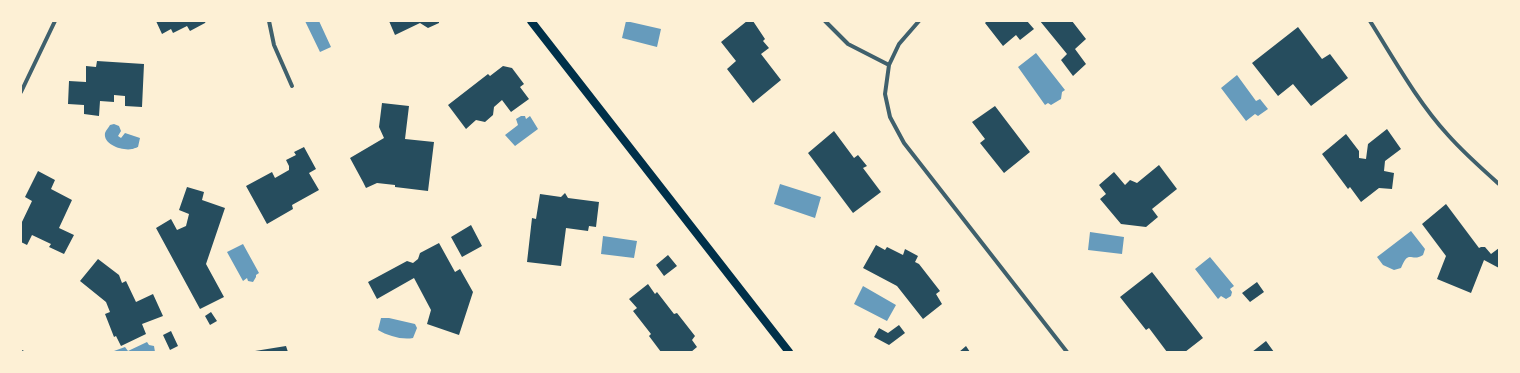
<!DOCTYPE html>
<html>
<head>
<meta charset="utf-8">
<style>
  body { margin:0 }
  #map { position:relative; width:1520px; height:373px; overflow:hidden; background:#fdf0d5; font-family:"Nunito Sans",sans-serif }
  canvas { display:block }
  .frame { position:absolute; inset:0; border:22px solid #fdf0d5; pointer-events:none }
</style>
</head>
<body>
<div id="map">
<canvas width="1520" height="373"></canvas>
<div class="frame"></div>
</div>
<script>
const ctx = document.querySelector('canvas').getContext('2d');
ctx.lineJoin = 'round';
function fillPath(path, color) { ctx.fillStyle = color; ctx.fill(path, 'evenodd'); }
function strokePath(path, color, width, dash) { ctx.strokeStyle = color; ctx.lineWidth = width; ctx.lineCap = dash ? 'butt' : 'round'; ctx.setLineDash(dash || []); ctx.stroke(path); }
fillPath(new Path2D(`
  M305 21H319L331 47 320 52Z
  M626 21 661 29 657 47 622 38Z
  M1036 53 1065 90 1062 92 1061 99 1051 105 1048 103 1045 105 1018 67Z
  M1237 75 1256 101 1260 99 1268 109 1258 116 1255 114 1246 121 1221 88Z
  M521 116H525L526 119 530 116 538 129 515 146 505 135 518 125 516 119Z
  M114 124 119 126 121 131 118 136 121 138 125 133 140 138 138 147C138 147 133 149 132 149 123 151 103 145 105 133 106 130 109 127 110 125Z
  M780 184 821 197 815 218 774 204Z
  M1411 231 1425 249 1423 255C1411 263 1409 248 1401 268L1394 270 1383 265 1377 257Z
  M1090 232 1124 237 1122 254 1088 250Z
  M603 236 637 241 634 258 601 254Z
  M243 244 259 273 256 275V277L253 282 248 281 247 278 243 281 227 252Z
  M1210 257 1234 286 1230 289 1232 292 1231 296 1226 299 1221 296 1218 299 1195 269Z
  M863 286 896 305 887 321 854 304Z
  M381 318H389L415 324 417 328 413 338C402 340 388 336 378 330Z
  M147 342 149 345 154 346 155 352 114 351 125 347 128 351Z`), '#669bbc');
fillPath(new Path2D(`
  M156 21H206L205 23 190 31 187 26 173 33 171 29 162 34Z
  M389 21H439V23L428 28 420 23 395 35Z
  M747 21H753L765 39 763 41 769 48 761 54 781 80 753 103 727 69 736 61 721 42Z
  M987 21H1027L1034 29 1020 40 1016 35 1003 46 985 23Z
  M1040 21H1072L1086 39 1075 49 1086 64 1073 76 1061 60 1067 54Z
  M1298 27 1322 59 1330 54 1348 78 1311 106 1293 84 1278 96 1252 63Z
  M97 61 144 64 142 107 125 106V96L114 95V102L100 101 99 116 84 114V105L68 104 69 81 86 82V66L96 67Z
  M503 66 512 68 524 84 520 87 529 99 511 112 502 100 494 107 493 115 485 122 476 120 466 129 448 105 488 74 490 76Z
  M382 103 409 106 405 139 434 142 428 191 395 187V185L377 183 366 188 363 182 350 158 384 138 379 127Z
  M995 106 1030 152 1004 173 980 143 985 139 972 122Z
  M1387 129 1401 149 1385 161 1384 171 1394 173 1392 189 1379 188 1361 202 1350 187 1348 189 1322 154 1346 134 1359 151V158L1366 159 1368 144Z
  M834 131 854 158 858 155 867 166 863 168 881 192 853 213 808 153Z
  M304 147 316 169 309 173 319 190 292 205 293 209 267 224 246 186 272 172 275 178 289 170V166L286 160 296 155 294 152Z
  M1159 165 1177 189 1152 209 1158 217 1146 227 1121 224 1100 199 1106 194 1099 185 1114 172 1125 185 1130 180 1137 183Z
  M38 171 55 180 51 189 72 200 59 228 74 235 64 254 49 247 51 244 32 235 27 245 21 242V224L32 201 25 197Z
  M187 187 204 192 202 200 225 208 206 264 224 297 200 309 156 228 171 219 177 230 186 226 189 214 179 210Z
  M565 193 568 198 599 202 596 227 589 226 588 231 566 228 561 266 527 262 532 218 536 219 540 194 561 197Z
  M1446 204 1479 248 1481 247H1485L1491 254 1499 248V268L1484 260 1471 293 1437 279 1446 256 1422 224Z
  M471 225 482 246 462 257 451 237Z
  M439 243 455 272 460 269 473 292 459 335 427 324 431 310 414 278 377 299 368 282 407 261 413 263 418 259 420 253Z
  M876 245 885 250 887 247 903 255 905 249 918 256 915 262 919 264 940 291 936 294 942 304 923 319 897 286 863 268Z
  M668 255 677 266 664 276 656 265Z
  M98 259 119 275 122 283 126 281 136 302 153 294 163 316 142 324 146 334 121 346 116 336 114 337 105 314 110 312 106 302 80 281Z
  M1152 272 1203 338 1185 352H1167L1149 328 1146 330 1120 297Z
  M1257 282 1264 292 1250 302 1242 293Z
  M648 284 655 294 657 292 674 314 677 313 695 336 692 340 697 347 691 352H661L649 336 651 334 633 311 637 308 629 299Z
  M211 312 217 321 210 325 205 316Z
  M899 325 905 333 889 345 874 337 879 328 888 333Z
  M171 331 178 346 170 350 163 335Z
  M1266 341 1274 352H1252Z
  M286 346 288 352H255V351Z
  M966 346 970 352H959Z`), '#264d5e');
strokePath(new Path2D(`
  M269 21 274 45 292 86
  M825 21 848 44 889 65
  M919 21 899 44 889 65 885 94 890 117 904 143 1067 352
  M1370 21C1394 59 1417 101 1448 135 1464 153 1481 168 1499 184
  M21 92 55 21
  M21 352H22`), '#3f606c', 4);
strokePath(new Path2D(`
  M531 21 789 352`), '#003049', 8);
</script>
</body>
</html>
